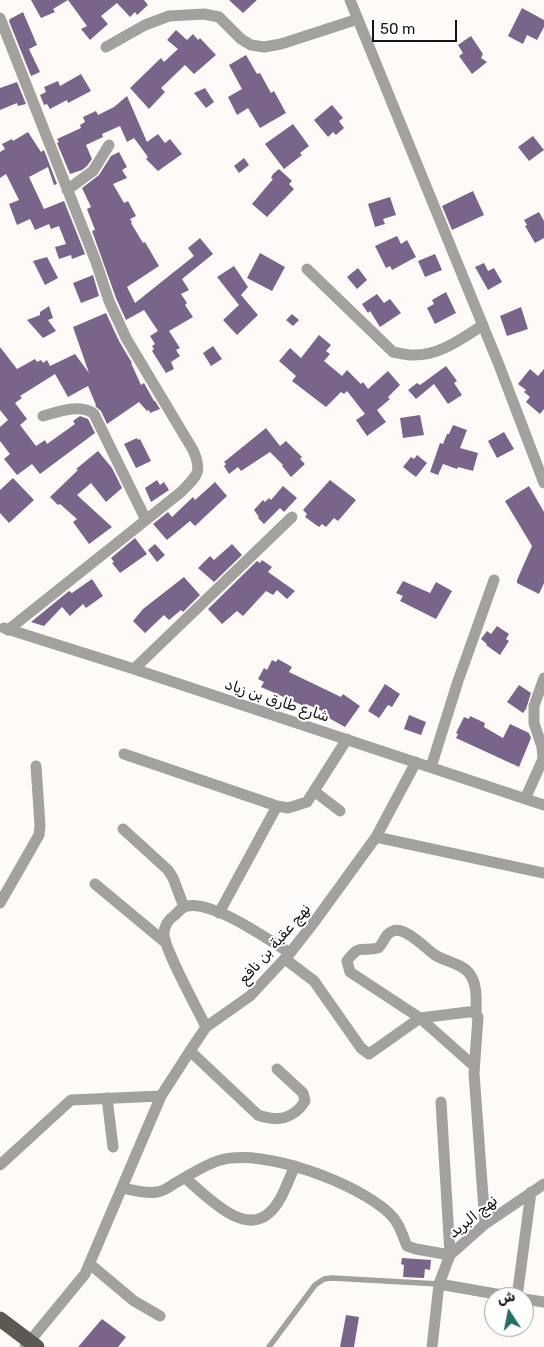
<!DOCTYPE html>
<html>
<head>
<meta charset="utf-8">
<style>
  body { margin:0 }
  #map { position:relative; width:544px; height:1347px; overflow:hidden; background:#fefaf8; font-family:Rubik,"Noto Naskh Arabic",sans-serif }
  canvas { display:block }
  .north { position:absolute; left:484px; top:1287px; width:50px; height:50px; box-sizing:border-box; background:#fff; border:1px solid #a2a1a1; border-radius:50%; rotate:349deg; font-size:14px; font-weight:700; line-height:20px; text-align:center; color:#171413 }
  .north::after { content:''; display:block; margin:auto; width:18px; height:22px; background:#236d67; clip-path:polygon(50% 0,100% 100%,50% 72%,0 100%) }
  .scale { position:absolute; left:372px; top:20px; width:85px; height:22px; box-sizing:border-box; border:2px solid #171413; border-top:0; padding-left:6px; font-size:15px; line-height:18px; white-space:nowrap; color:#171413; -webkit-text-stroke:4px #fff; paint-order:stroke }
</style>
</head>
<body>
<div id="map">
<canvas width="544" height="1347"></canvas>
<div class="north">ش</div>
<div class="scale">50 m</div>
</div>
<script>
const ctx = document.querySelector('canvas').getContext('2d');
ctx.lineJoin = 'round';
function fillPath(path, color) { ctx.fillStyle = color; ctx.fill(path, 'evenodd'); }
function strokePath(path, color, width, dash) { ctx.strokeStyle = color; ctx.lineWidth = width; ctx.lineCap = dash ? 'butt' : 'round'; ctx.setLineDash(dash || []); ctx.stroke(path); }
function write(font, color, halo, rows, align = 'center') {
  ctx.font = font + ' Rubik,"Noto Naskh Arabic",sans-serif'; ctx.lineWidth = 4; ctx.setLineDash([]); ctx.textBaseline = 'middle'; ctx.strokeStyle = halo; ctx.fillStyle = color; for (const [text, x, y, turn = 0] of rows) {
    ctx.save(); ctx.translate(x, y); ctx.rotate((+turn || 0) * Math.PI / 180); ctx.textAlign = isNaN(turn) ? turn : align; if (halo) ctx.strokeText(text, 0, 0); ctx.fillText(text, 0, 0); ctx.restore();
  }
}
fillPath(new Path2D(`
  M31 0H144L148 5 137 15 135 12 130 17 117 3 101 16 108 24 90 40 81 29 87 26 68 0 53 9 55 12 41 18Z
  M229 0H257L243 13Z
  M522 8 544 20V27L537 40 527 35 523 44 508 36Z
  M23 12 37 45 29 49 40 72 31 76 9 21 10 19Z
  M176 30 187 40 193 34 198 40 200 38 216 55 194 74 185 65 161 88 165 92 149 109 130 88 161 58 164 62 178 49 167 40Z
  M471 36 483 54 481 58 487 62 472 74 459 56 463 53 458 45Z
  M246 55 257 74 260 73 271 93 274 91 286 113 260 128 248 108 237 115 228 97 242 89 229 65Z
  M81 74 91 91 68 103 67 100 50 109 47 104 44 105 40 95 46 92 44 87 58 81 60 86Z
  M17 82 26 104 18 106 17 103 0 110V88Z
  M205 88 214 102 206 108 194 93Z
  M127 96 147 142 158 134 165 143 170 139 182 154 158 171 146 159 148 157 134 138 127 142 120 126 102 134 103 137 86 145 92 159 87 166 82 170 70 174 57 143 59 142 57 139 81 128 80 125 85 122 83 117 96 111 98 115 114 107Z
  M332 105 343 118 339 121 344 128 336 135 333 132 328 137 314 120Z
  M293 124 309 146 300 153 302 155 284 169 265 144Z
  M28 132 41 152 44 150 57 184 54 185 48 167 29 177 44 209 64 201 85 254 72 259 71 255 59 259 55 247 66 244 59 226 51 229 49 224 35 230 30 219 17 225 9 204 19 200 6 174 0 178V152L5 149 2 144 12 139 13 141Z
  M533 136 544 150 529 161 518 147Z
  M119 152 127 167 122 170 127 178 113 184 124 203 128 201 136 216 130 219 132 222 131 223 143 243 145 242 159 266 127 287 135 303 194 256 188 248 200 238 213 254 182 279 189 290 181 294 187 303 185 305 193 317 169 331 180 348 176 350 180 356 171 362 174 369 166 373 152 351 154 349 152 346 155 344 150 336 158 331 144 310 126 320 116 298 92 231 95 230 87 209 91 207 82 188 99 175 111 156Z
  M244 158 249 165 239 173 234 166Z
  M279 169 292 181 289 184 294 189 267 217 252 204 273 179 271 178 273 174Z
  M473 191 484 215 452 230 442 206Z
  M390 197 396 215 383 219 385 224 375 227 368 204Z
  M539 212 544 221V238L535 243 525 226 527 225 524 220Z
  M397 236 401 244 407 240 416 257 392 270 390 266 386 268 375 246Z
  M260 253 285 267 272 291 247 278Z
  M435 254 442 270 425 277 418 261Z
  M47 257 58 278 45 285 33 261Z
  M484 263 488 271 494 268 502 282 488 290 475 267Z
  M234 266 248 287 241 295 258 315 237 335 223 320 239 305 217 277Z
  M358 268 367 280 357 289 347 277Z
  M93 275 99 296 81 303 73 283Z
  M446 292 456 313 435 324 427 308 434 304 432 300Z
  M377 294 384 303 390 299 401 313 380 327 370 311 368 313 362 304Z
  M49 306 53 318 48 320 56 331 43 338 27 320 40 315V312Z
  M521 307 528 329 507 336 500 316Z
  M106 313 119 341 132 363H131L141 385 144 383 154 401H155L160 409 150 413 149 410 147 411 139 402 107 424 101 411 95 406 96 405 88 386 68 397 55 374 20 396 22 398 15 403 27 419 20 425 36 446 45 440 47 444 75 424 73 421 80 416 88 419 95 433 40 474 32 464 17 475 4 459 10 454 0 441V427L8 420 0 410V347L17 369 35 359 37 362 41 360 43 363 47 360 50 366 75 354 89 373 73 327Z
  M292 314 299 320 293 326 286 320Z
  M319 335 331 345 326 351 330 354 324 361 342 376 347 370 361 384 363 382 368 389 388 371 400 385 388 397 390 399 377 410 386 422 367 436 356 420 365 414 347 391 344 394 341 392 326 407 292 381 296 376 279 361 290 348 301 358Z
  M213 346 222 359 211 366 203 353Z
  M446 366 457 381 454 383 462 395 448 404 434 384 416 399 408 390 417 383 420 385Z
  M530 369 538 376 544 369V409L540 414 526 402 530 397 524 392 526 390 518 384Z
  M420 415 424 435 403 438 400 418Z
  M453 425 467 430 460 448 478 453 473 471 458 467 457 469 443 464 438 475 430 472 440 443 443 444 447 434H449Z
  M266 428 280 446 286 441 302 457 300 459 305 464 291 477 282 466 283 465 270 452 241 471 238 467 229 474 224 466 226 464 224 462Z
  M504 432 514 449 497 458 488 441Z
  M137 438 138 440 140 439 151 461 136 468 124 444Z
  M98 451 112 468 122 488 106 502 91 483 77 495 112 527 89 544 73 522 77 519 60 504 58 505 50 497 78 470 76 469Z
  M417 455 427 463 416 477 403 467 411 457 414 459Z
  M13 478 34 500 9 523 0 513V490Z
  M157 480 160 485 164 482 169 490 151 502 145 488Z
  M330 480 356 500 338 521 334 518 326 527 322 524 319 527 305 517 307 514 303 510Z
  M215 482 227 496 195 526 190 521 167 540 153 524 168 512 172 517 193 497 195 500Z
  M283 486 297 498 284 512 280 508 264 524 258 518 259 517 254 510 263 500 265 502 269 498 271 500Z
  M529 486 544 512V583L539 594 517 583V580L532 546 505 501Z
  M135 538 147 554 120 573 112 563 114 562 111 558Z
  M155 544 165 555 157 562 148 550Z
  M232 544 242 555 214 582 198 568 210 556 214 560Z
  M262 560 272 567 268 572 295 591 287 599 277 590 273 595 266 591 243 616 237 611 222 624 208 609 257 561 260 563Z
  M184 577 200 595 183 612 181 610 169 620 164 615 145 633 133 621 143 609Z
  M92 579 103 596 86 608 83 604 70 616 62 607 44 626 31 622 69 591 72 593Z
  M403 581 430 593 436 582 452 591 436 619 400 601 403 596 396 593Z
  M497 626 509 634 506 639 509 641 500 655 486 645 487 644 481 639 487 631 491 634Z
  M278 659 292 667 289 672 341 697 343 694 360 706 345 727 327 717 329 714 306 704 304 706 261 687 264 682 258 679 264 668 267 670 272 660 276 662Z
  M385 684 400 694 392 707 388 705 379 718 368 711Z
  M519 685 531 693 526 709 523 713 507 702Z
  M409 715 426 722 421 735 404 729Z
  M470 716 485 723 484 727 503 738 510 724 529 733 531 738 519 767 456 738 458 734 456 733 464 717 469 719Z
  M402 1258 431 1260 430 1270 425 1269 424 1278 403 1277 404 1265 401 1264Z
  M346 1315 359 1317 354 1347H340Z
  M102 1319 126 1337 118 1347H78Z`), '#796589');
strokePath(new Path2D(`
  M269 1347 315 1285 324 1279 332 1278 439 1284`), '#a3a19e', 5.5);
strokePath(new Path2D(`
  M350 0 499 365 544 483
  M0 18 96 262 109 301 126 338 193 450C203 472 197 476 181 492L8 630
  M106 47 145 25 169 16 204 14 219 17 241 39 251 45 264 47 281 44 358 19
  M67 190 93 171 109 145
  M307 269 393 352C399 353 406 355 412 355 439 356 461 339 483 325
  M43 416C57 412 82 403 94 414L146 520
  M4 628 134 669 544 805
  M134 669 292 517
  M124 754 277 806 288 808 307 802 347 739
  M431 767 458 681 494 580
  M314 791 340 811
  M525 799 543 759 542 747 534 723V706L544 678
  M123 829 168 870 173 878 184 907
  M376 837 544 873
  M95 884 166 943
  M0 903 39 835 40 825 36 766
  M219 913 277 806
  M285 959 314 981 361 1048 369 1054 420 1018 468 1012H474L478 1017 474 1073 485 1224
  M206 1027C198 1010 164 949 164 934 164 926 169 919 175 915 179 911 182 907 187 906 214 901 267 939 290 953
  M190 1051 258 1115C277 1122 294 1119 305 1101L303 1093 277 1069
  M474 1066 420 1018 350 972 347 961C360 943 361 952 378 948 384 943 385 933 393 931 405 926 425 948 435 955 446 962 461 963 469 973 478 984 476 1001 476 1015
  M107 1098 113 1147
  M0 1165 71 1100 161 1096
  M185 1178C205 1194 243 1237 269 1213 282 1202 288 1180 295 1166
  M123 1188C133 1190 146 1194 157 1192 165 1191 170 1186 177 1182 189 1175 208 1163 221 1160 264 1148 357 1183 389 1213 399 1222 402 1234 407 1246L416 1249 450 1255 441 1102
  M91 1265 134 1301 160 1316
  M439 1284 513 1297
  M517 1297 531 1192
  M524 1299 544 1302
  M25 1347 85 1274 161 1096 190 1051 206 1027 250 996 290 953 315 921 376 837 416 762
  M432 1347 439 1284 450 1255 485 1224 544 1184`), '#a3a19e', 11);
strokePath(new Path2D(`
  M0 1319 37 1347`), '#5c5953', 15);
write('15px', '#171413', '#fff', [
  ["شارع طارق بن زياد",277,701,18],
  ["نهج عقبة بن نافع",275,944,-49],
  ["نهج البريد",473,1217,-39]
]);
</script>
</body>
</html>
